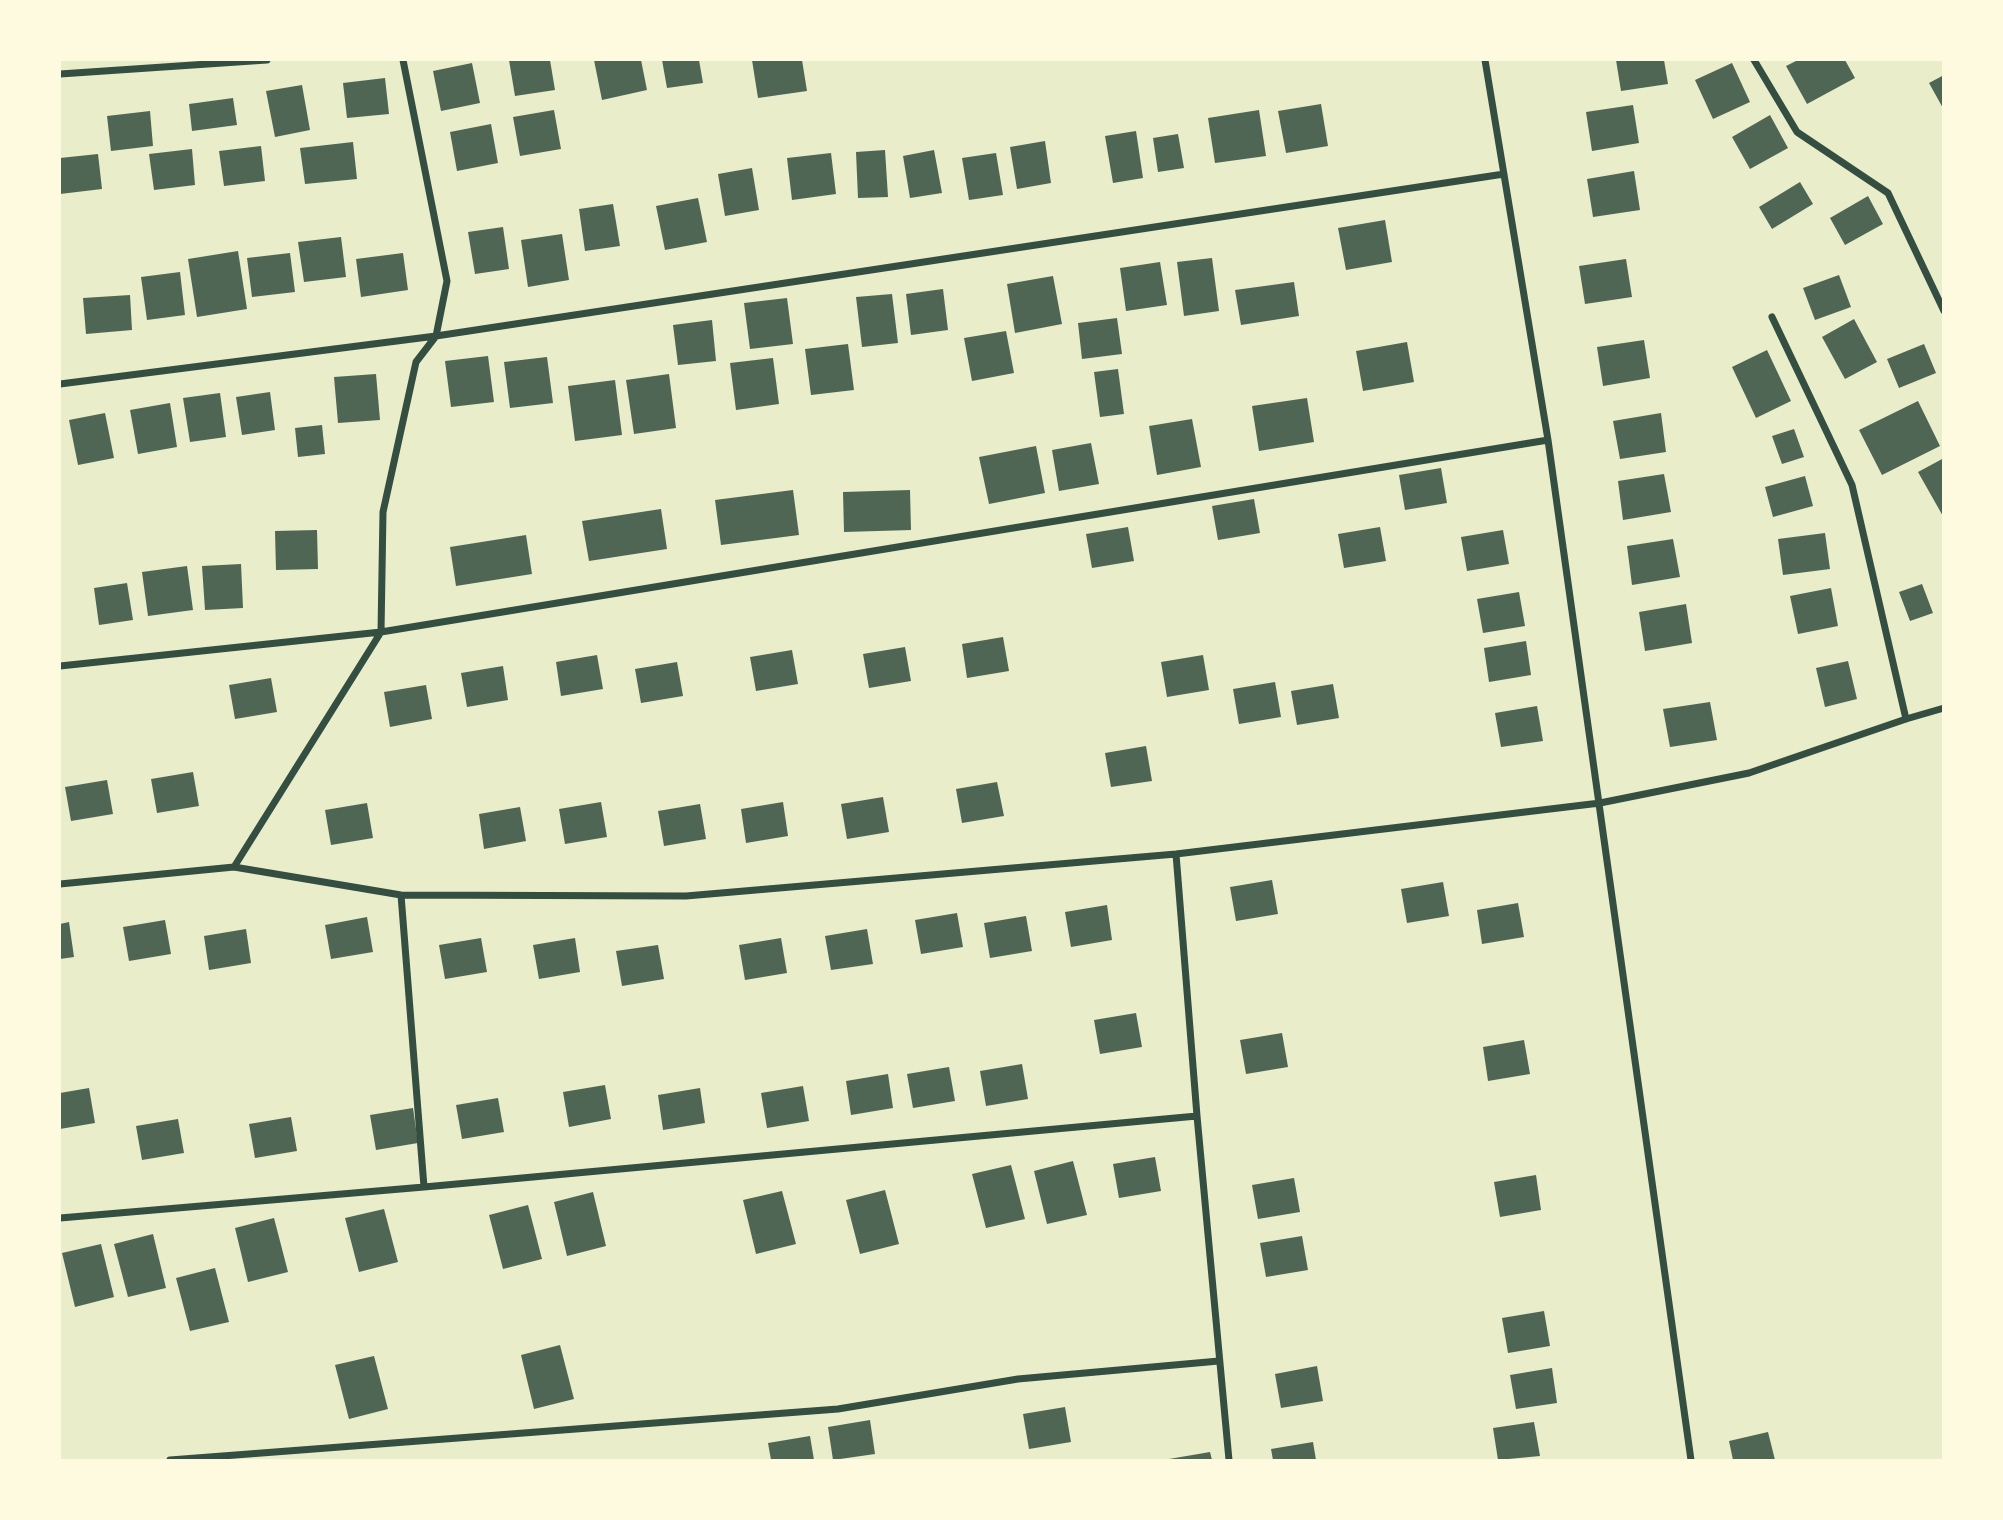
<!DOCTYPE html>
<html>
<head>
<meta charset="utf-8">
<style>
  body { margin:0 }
  #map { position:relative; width:2003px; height:1520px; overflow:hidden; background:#e9edc9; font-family:Mulish,sans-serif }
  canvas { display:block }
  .frame { position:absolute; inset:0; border:61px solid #fefae0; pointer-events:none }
</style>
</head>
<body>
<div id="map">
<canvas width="2003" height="1520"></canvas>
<div class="frame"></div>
</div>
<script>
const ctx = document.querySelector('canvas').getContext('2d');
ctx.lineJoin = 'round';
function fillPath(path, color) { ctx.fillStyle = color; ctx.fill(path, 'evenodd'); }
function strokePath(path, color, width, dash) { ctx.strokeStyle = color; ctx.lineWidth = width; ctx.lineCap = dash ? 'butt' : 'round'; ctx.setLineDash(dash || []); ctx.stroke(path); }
fillPath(new Path2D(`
  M509 60H550L555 90 515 96Z
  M594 60H641L647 90 602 100Z
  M662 60H699L703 83 667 88Z
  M752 60H802L807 91 758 98Z
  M1616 60H1664L1668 84 1621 91Z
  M1798 60H1845L1855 78 1807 104 1786 66Z
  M472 63 480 103 441 111 433 71Z
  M1732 63 1750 102 1713 119 1695 80Z
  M1944 75V110L1929 83Z
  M385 78 389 114 347 118 343 83Z
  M302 85 310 130 275 137 266 91Z
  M233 98 237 125 192 131 189 104Z
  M1321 104 1328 146 1286 153 1278 111Z
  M1633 105 1639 143 1592 151 1586 112Z
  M554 110 561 149 520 156 513 117Z
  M1259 110 1266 156 1215 163 1208 118Z
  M150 111 153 146 111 151 107 116Z
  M1770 115 1788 148 1750 169 1732 137Z
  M491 124 498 163 457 171 450 132Z
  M1136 131 1143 178 1113 183 1105 136Z
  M1178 134 1184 168 1158 172 1153 138Z
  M1045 141 1051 183 1017 189 1010 147Z
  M353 142 357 179 305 184 300 148Z
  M261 146 265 181 224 186 219 151Z
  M192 149 195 185 154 190 149 154Z
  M885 150 888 197 858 198 856 152Z
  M934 150 942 193 910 198 903 156Z
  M831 153 836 194 792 200 787 158Z
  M996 153 1003 195 969 200 962 158Z
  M98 154 102 189 60 194V158Z
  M752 168 759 210 725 216 718 174Z
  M1634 171 1640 210 1593 217 1587 179Z
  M1800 182 1813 204 1772 229 1759 207Z
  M1868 196 1883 224 1845 245 1830 218Z
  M698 198 707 242 665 250 656 206Z
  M613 204 620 246 585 251 579 209Z
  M1385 220 1392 262 1346 270 1338 228Z
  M503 227 509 269 475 274 468 232Z
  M562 234 569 280 528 287 521 240Z
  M341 237 346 277 304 282 298 242Z
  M238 251 247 309 197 317 188 259Z
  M290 253 295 292 252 297 247 258Z
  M403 253 408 290 361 297 356 259Z
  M1212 258 1219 311 1184 316 1177 262Z
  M1626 259 1632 297 1585 304 1579 266Z
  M1160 262 1167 305 1126 311 1120 268Z
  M180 272 185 315 147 320 141 277Z
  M1839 275 1851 307 1815 320 1803 288Z
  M1053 276 1062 324 1015 333 1007 284Z
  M1294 282 1299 316 1241 325 1235 290Z
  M943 289 948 330 911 335 906 294Z
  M892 294 898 343 862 347 856 297Z
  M130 295 132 330 86 334 83 298Z
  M787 298 793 344 750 349 744 303Z
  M1117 318 1122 354 1082 359 1078 323Z
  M1854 319 1877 362 1845 379 1822 337Z
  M712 320 716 361 678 365 673 325Z
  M1006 331 1014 373 972 381 964 338Z
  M1644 340 1650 378 1603 386 1597 347Z
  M1407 342 1414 382 1363 391 1356 351Z
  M848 344 854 390 811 395 805 349Z
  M1924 344 1936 373 1899 388 1887 359Z
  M1767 350 1791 401 1756 418 1732 367Z
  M488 356 494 402 451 407 445 361Z
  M547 357 553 403 510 408 504 362Z
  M773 358 779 404 736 410 730 363Z
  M1118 369 1124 414 1100 417 1094 372Z
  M376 374 380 420 338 423 334 377Z
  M669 374 676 428 634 434 626 380Z
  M615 380 622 435 575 441 568 386Z
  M270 392 275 430 242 435 236 397Z
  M220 393 226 437 190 442 183 398Z
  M1307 398 1314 442 1259 451 1252 406Z
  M1918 401 1940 446 1882 475 1859 430Z
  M170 403 177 447 138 454 130 410Z
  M105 413 114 458 78 465 69 420Z
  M1661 413 1666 452 1620 459 1613 421Z
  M1192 419 1201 467 1157 475 1149 426Z
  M322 425 325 454 298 457 295 428Z
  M1794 429 1804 457 1782 464 1772 436Z
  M1091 443 1099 484 1059 491 1052 450Z
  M1036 446 1045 493 989 504 979 457Z
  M1944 458V518L1918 472Z
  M1441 468 1447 503 1405 510 1399 475Z
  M1664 474 1671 512 1623 520 1618 481Z
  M1805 476 1813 506 1773 517 1765 487Z
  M793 490 799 535 721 545 715 500Z
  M910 490 911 530 844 532 843 492Z
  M1254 499 1260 533 1218 540 1212 506Z
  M661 509 667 549 589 561 582 521Z
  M1128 527 1134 561 1092 568 1086 534Z
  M1380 527 1386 561 1344 568 1338 534Z
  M317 530 318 569 276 570 275 531Z
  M1503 530 1509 564 1467 571 1461 537Z
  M1825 533 1830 569 1783 575 1778 539Z
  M526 535 532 574 456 586 450 547Z
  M1673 539 1680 577 1632 585 1627 546Z
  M241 564 243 608 205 610 202 566Z
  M187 566 193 610 148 616 142 572Z
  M127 583 133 620 99 625 94 588Z
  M1922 584 1933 613 1910 621 1899 592Z
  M1831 588 1838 626 1798 634 1790 596Z
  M1519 592 1525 626 1483 633 1477 599Z
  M1686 604 1692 643 1645 651 1639 612Z
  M1003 637 1009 671 967 678 962 644Z
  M1526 641 1531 675 1489 682 1484 648Z
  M905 647 911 681 869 688 863 654Z
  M792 650 798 684 756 691 750 657Z
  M597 655 603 689 561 696 556 662Z
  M1203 655 1209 690 1167 697 1161 662Z
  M1848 661 1857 699 1825 707 1816 668Z
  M677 662 683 696 641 703 635 669Z
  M503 666 508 700 467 707 461 673Z
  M271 678 277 712 235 719 229 685Z
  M1275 682 1281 717 1239 724 1233 689Z
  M1333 684 1339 718 1297 725 1291 691Z
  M426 685 432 719 390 727 384 692Z
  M1710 702 1717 740 1670 747 1663 709Z
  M1537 706 1543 741 1501 747 1495 713Z
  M1146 746 1152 781 1111 787 1105 753Z
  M193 772 199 806 157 813 151 779Z
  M107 780 113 814 71 821 65 787Z
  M997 782 1004 816 962 823 956 789Z
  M883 797 889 832 847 839 841 804Z
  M601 802 607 837 565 844 559 809Z
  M783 802 788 836 746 843 741 809Z
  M367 803 373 838 331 845 325 810Z
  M700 804 706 839 664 846 658 811Z
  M520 807 526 841 484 849 479 814Z
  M1272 880 1278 914 1236 921 1230 887Z
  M1443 882 1449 916 1407 923 1401 889Z
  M1518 903 1524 937 1482 944 1477 910Z
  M1107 905 1112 940 1071 947 1065 912Z
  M957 913 963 947 921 954 915 920Z
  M1026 916 1032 951 990 958 984 923Z
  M367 917 373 952 331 959 325 925Z
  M165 920 171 954 129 961 123 927Z
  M69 922 74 957 60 959V924Z
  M246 929 251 963 209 970 204 936Z
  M867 929 873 964 831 970 825 936Z
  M481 938 487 972 445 979 439 945Z
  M575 938 580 972 539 979 533 945Z
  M781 938 787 973 745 980 739 945Z
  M658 945 664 979 622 986 616 951Z
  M1136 1013 1142 1047 1100 1054 1094 1020Z
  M1282 1033 1288 1067 1246 1074 1240 1040Z
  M1524 1040 1530 1074 1488 1081 1483 1047Z
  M1022 1064 1028 1099 986 1106 980 1071Z
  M949 1067 955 1101 913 1108 907 1074Z
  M888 1074 893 1108 851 1115 846 1081Z
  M605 1085 611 1119 569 1127 563 1092Z
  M803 1086 809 1121 767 1128 761 1093Z
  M89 1088 95 1123 60 1129V1093Z
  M700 1088 705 1123 663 1130 658 1095Z
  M498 1098 504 1132 462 1139 456 1105Z
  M413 1108 418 1143 376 1150 370 1115Z
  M291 1117 297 1151 255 1158 249 1124Z
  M178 1119 184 1153 142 1160 136 1126Z
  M1155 1157 1161 1191 1119 1198 1113 1164Z
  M1073 1161 1087 1215 1047 1224 1034 1171Z
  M1011 1165 1025 1219 986 1228 972 1174Z
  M1536 1175 1541 1210 1500 1217 1494 1182Z
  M1294 1178 1300 1212 1258 1219 1252 1185Z
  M885 1190 899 1244 860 1254 846 1200Z
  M782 1191 796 1244 756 1254 743 1200Z
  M593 1192 606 1246 567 1256 554 1202Z
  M528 1205 542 1259 503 1269 489 1215Z
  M384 1209 398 1262 359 1272 345 1218Z
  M274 1218 288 1272 248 1282 235 1228Z
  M153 1234 166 1288 128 1297 114 1244Z
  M1302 1236 1308 1270 1266 1277 1260 1243Z
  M101 1244 114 1297 75 1307 62 1253Z
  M215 1268 229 1322 190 1331 176 1278Z
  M1544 1311 1550 1346 1508 1353 1502 1318Z
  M560 1345 574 1399 534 1409 521 1355Z
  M374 1356 388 1409 349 1419 335 1365Z
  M1317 1366 1323 1401 1281 1408 1275 1374Z
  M1552 1368 1557 1403 1516 1409 1510 1375Z
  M1065 1407 1071 1442 1029 1449 1023 1414Z
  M870 1420 875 1454 833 1460 828 1427Z
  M1534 1422 1540 1456 1498 1460 1493 1428Z
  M1768 1432 1775 1460H1733L1729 1441Z
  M810 1436 814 1460H771L768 1443Z
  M1313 1442 1316 1460H1273L1271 1449Z
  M1210 1452 1212 1460H1169V1459Z`), '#4f6655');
strokePath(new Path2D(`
  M1485 60 1548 440 1691 1460
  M1754 60 1797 132 1888 193 1944 311
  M60 74 267 60
  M1772 317 1852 485 1906 719
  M60 384 436 336 1504 174
  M60 666 381 632 1548 440
  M1176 854 1197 1116 1229 1460
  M234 867 381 632 383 512 416 362 436 336 447 281 403 60
  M60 884 234 867 401 895 686 896 1176 854 1600 803 1749 773 1906 719 1944 708
  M401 895 424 1187
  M60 1218 424 1187 1197 1116
  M170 1460 838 1409 1018 1379 1219 1361`), '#344e41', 7);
</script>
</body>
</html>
